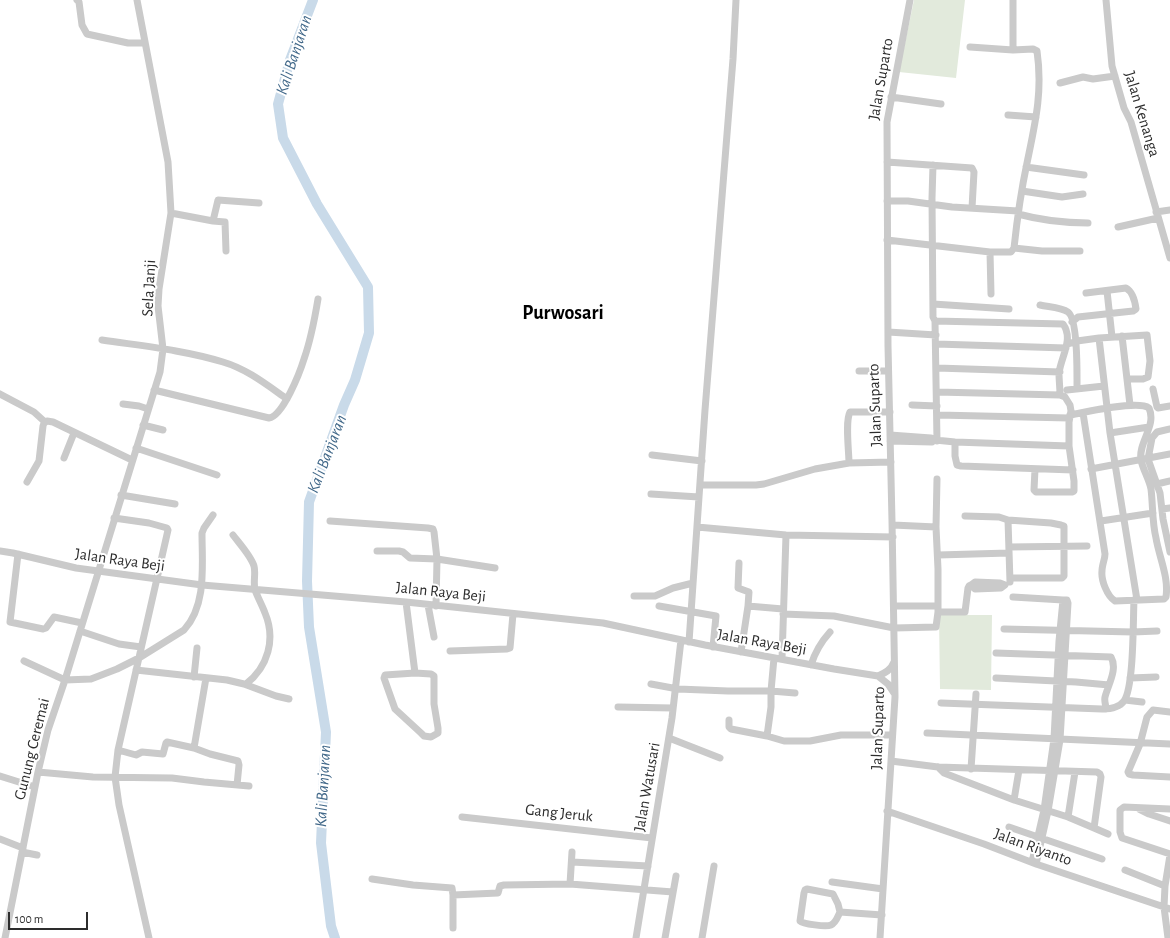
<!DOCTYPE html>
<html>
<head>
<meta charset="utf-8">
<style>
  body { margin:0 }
  #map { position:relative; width:1170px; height:938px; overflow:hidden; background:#fff; font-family:"Alegreya Sans",sans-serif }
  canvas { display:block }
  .scale { position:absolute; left:8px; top:912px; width:80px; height:18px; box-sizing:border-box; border:2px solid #2d2d2d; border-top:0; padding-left:5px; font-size:12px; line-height:14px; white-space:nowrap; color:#2d2d2d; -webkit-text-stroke:3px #fff; paint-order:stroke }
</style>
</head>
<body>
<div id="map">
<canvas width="1170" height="938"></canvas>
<div class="scale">100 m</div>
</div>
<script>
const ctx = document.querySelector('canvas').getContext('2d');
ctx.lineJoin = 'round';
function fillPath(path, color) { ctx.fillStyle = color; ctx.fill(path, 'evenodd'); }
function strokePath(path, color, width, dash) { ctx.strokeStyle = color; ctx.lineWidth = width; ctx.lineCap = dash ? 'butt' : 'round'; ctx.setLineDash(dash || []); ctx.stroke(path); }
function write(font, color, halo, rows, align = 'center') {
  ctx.font = font + ' "Alegreya Sans",sans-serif'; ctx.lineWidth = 4; ctx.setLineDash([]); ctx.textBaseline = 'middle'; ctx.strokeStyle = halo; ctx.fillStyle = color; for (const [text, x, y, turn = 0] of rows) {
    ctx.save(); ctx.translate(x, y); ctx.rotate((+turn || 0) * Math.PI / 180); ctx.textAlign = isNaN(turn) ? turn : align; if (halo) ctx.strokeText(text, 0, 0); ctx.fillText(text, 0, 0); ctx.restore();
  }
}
fillPath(new Path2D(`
  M914 0H965L956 78 899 72Z
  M939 615H992L991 690 940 689Z`), '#e2eadc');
strokePath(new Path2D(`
  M313 0 290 60 278 104 283 138 317 204 368 287 369 333 355 380 344 405 309 502 307 581 309 627 326 732 321 843 331 926 335 938`), '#c9dae9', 10);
strokePath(new Path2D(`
  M77 0 79 2 82 25 87 34 128 43H145
  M1106 0 1112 66 1124 108 1131 122 1170 258
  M970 47 1013 50
  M1060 83 1083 77 1093 79 1115 76
  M891 97 941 104
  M1008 115 1036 117
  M887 162 972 168 974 172 972 208
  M933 165 932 198 933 317 935 321
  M1026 167 1084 175
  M1022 191 1062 197 1083 194
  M887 201H908L952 207 1018 211
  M1156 212 1170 210
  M171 213 213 221 225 222 226 251
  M1018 214C1040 220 1064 223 1088 223
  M213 221 218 200 259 203
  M1118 227 1158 218
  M887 240 990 252H1011L1014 248C1017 220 1021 191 1027 163 1035 124 1043 92 1037 51L1033 49 1013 50V0
  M1014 248 1042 251H1080
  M990 252 991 294
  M1107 291 1112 337
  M933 304 1009 309
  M1040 305C1049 307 1061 307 1068 312 1078 319 1077 375 1077 388
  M1072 322 1078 317 1133 311 1136 309C1135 301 1133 292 1126 288L1086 293
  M888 332 936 335
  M1122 336 1130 405
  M1099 338 1110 433 1137 600
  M102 340C142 346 184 350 223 362 247 369 267 385 287 399
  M936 344 1066 348
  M1068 344 1077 341 1099 338 1147 335 1150 361 1148 377 1143 379H1127
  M937 368 1060 372
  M859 371H888
  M1153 389 1157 407 1158 408 1170 406
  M154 390 269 418C283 416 300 372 304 359 310 342 315 317 318 299
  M1067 390 1104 386
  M937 392 1060 395
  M0 394 34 412 45 422
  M123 404 139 406 148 409
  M912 405 937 406
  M938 415 1069 418
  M1070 415C1086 412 1138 400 1149 408 1157 426 1138 442 1141 460 1143 470 1149 479 1151 489 1153 505 1152 522 1156 538 1159 557 1169 577 1166 597L1164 599 1115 601C1107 596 1101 580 1102 571 1102 565 1105 559 1105 554L1083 413
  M143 425 163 430
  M1170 429 1157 432 1152 438 1148 459 1160 493 1163 519 1170 552
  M1110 433 1149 427
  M890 435 931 438 935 440 955 442 1069 446
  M890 441 932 442
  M937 441 935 321 1063 324C1074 339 1061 357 1059 373 1059 380 1060 388 1060 395L1065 397 1070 405 1071 411 1069 422V446L1074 481V491L1072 492H1036L1034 490 1035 469
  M955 442V456L957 465 961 466 1073 470
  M136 448 217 475
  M652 455 702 461
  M64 458 74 433
  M849 463C849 452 845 421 850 412H890
  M1091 469 1170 454
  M27 482 39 461 43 426 44 423 47 421 53 422 132 460
  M1157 484 1170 481
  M700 485H756L764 484 815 469 849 463 891 462
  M651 494 699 497
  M121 495 175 504
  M1162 509 1170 508
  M965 516 999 517 1008 520 1051 523 1061 525 1064 526V576L1062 578H1011
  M114 518 149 523 167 528 168 530 118 750 115 777 119 805 149 938
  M1008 520 1010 582
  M330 521 428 528 433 529 434 532 437 559 436 606
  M1101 521 1153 513
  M697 527 786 535 893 537
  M936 527 937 479
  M233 535C239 543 251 556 254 566 256 573 253 582 255 590 258 598 262 605 265 613 276 639 268 667 246 684
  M1009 547 1087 546
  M0 551 13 553 76 568 202 585 406 602 603 623 705 645 834 669 878 676 888 684 894 693
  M377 551H399L403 552 410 558 437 559 495 568
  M18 554 10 622 43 629 46 628 54 617 82 623
  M938 555 1009 553
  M739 563 738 588 749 592 748 606 741 652
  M975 582 1000 583 1005 585 1001 588 975 589 971 585Z
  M634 596H655L673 588 693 583
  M1013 597 1063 600
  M406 602 415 673 385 675 384 678 395 709 421 733 424 736 431 737 438 733V728L434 704V676L431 674 415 673
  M428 605 434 637
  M659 606 716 616 713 647
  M748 606 783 609
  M894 606H938
  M938 612H965L968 588 969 586 971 585
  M783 614 834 616 894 628 936 627 938 612V569L936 527 893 525
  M1004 629 1133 632 1157 631
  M80 631 119 644 141 647
  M689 642 705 410 733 59 736 0
  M450 651 507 649 510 648 513 614
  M996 653 1111 657C1118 669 1108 685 1105 697 1104 701 1106 705 1106 709
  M782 659 786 535
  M24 661 65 680 91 679 117 669 139 658 184 630C207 605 202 565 202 533L204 528 213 515
  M811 665C815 652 821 642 830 632
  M136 670 227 680 244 684 276 696 289 699
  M878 676C885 673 891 670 894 662
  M194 677 197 648
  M206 678 194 748 210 754 238 761 239 765 237 785
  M996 678 1076 682 1109 685
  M1130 678 1156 677
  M651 684 678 689 728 691H771L774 658
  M1125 700 1142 702
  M941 703 1102 709C1110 709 1119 708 1124 701 1134 687 1133 620 1134 600
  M618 707 673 708
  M1170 712 1153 710 1147 717 1140 744 1128 772 1129 774 1133 775 1170 777
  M729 720V727L731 729 767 736 784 741H810L841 735H892
  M927 733 1170 744
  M767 736 771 707V691L795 693
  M669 738 720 758
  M118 750 136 755 142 752 163 754 166 743 167 742 194 748
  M891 761 938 767 1097 772 1100 774 1101 777 1094 828 1068 817 1014 800 944 773 938 767
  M971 769 976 694
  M38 772 93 777 172 778 204 782 249 786
  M0 776 35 787
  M1014 800 1019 770
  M1139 809 1149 814 1170 821
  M1170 809 1124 807 1120 810V832L1122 838 1170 854
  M887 811 984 844 1036 864 1170 909
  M462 817 652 838
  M1068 817 1075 772
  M1009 827 1102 859
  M1094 828 1108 834
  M0 839 23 848
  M22 852 37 855
  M572 862 648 866
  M1032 862 1044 810 1054 739 1059 641 1063 600H1067L1068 603 1060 740 1048 811 1036 864
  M1125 870 1165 886
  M372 879 413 885 452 888 453 895V928
  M832 882 883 889
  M570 884 572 852
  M453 895 498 893 500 886 504 885 570 884 673 892
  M840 912 838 904 833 894 807 889 805 890 804 893 800 921C803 924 826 927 831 925 836 923 838 916 840 912L882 915
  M5 938 38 772 48 730 65 680 160 372 163 349 158 306 159 289 171 213 168 162 137 0
  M636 938 672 718 681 640
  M665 938 676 876
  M702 938 714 866
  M880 938 895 697 892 521 888 346 887 122 910 0
  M1168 938 1164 907 1165 886 1170 855`), '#cacaca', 7);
write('16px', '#2d2d2d', '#fff', [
  ["Jalan Suparto",881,79,-80],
  ["Jalan Kenanga",1142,114,73],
  ["Sela Janji",149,288,-87],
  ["Jalan Suparto",875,405,-92],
  ["Jalan Raya Beji",120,560,8],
  ["Jalan Raya Beji",441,592,6],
  ["Jalan Raya Beji",762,642,10],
  ["Jalan Suparto",878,728,-88],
  ["Gunung Ceremai",32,749,-76],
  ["Jalan Watusari",647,787,-80],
  ["Gang Jeruk",559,813,6],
  ["Jalan Riyanto",1033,847,20]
]);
write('italic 17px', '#416889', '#fff', [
  ["Kali Banjaran",294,55,-72],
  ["Kali Banjaran",327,454,-69],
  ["Kali Banjaran",323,786,-87]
]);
write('bold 20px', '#000', '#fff', [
  ["Purwosari",563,313]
]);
</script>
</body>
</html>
